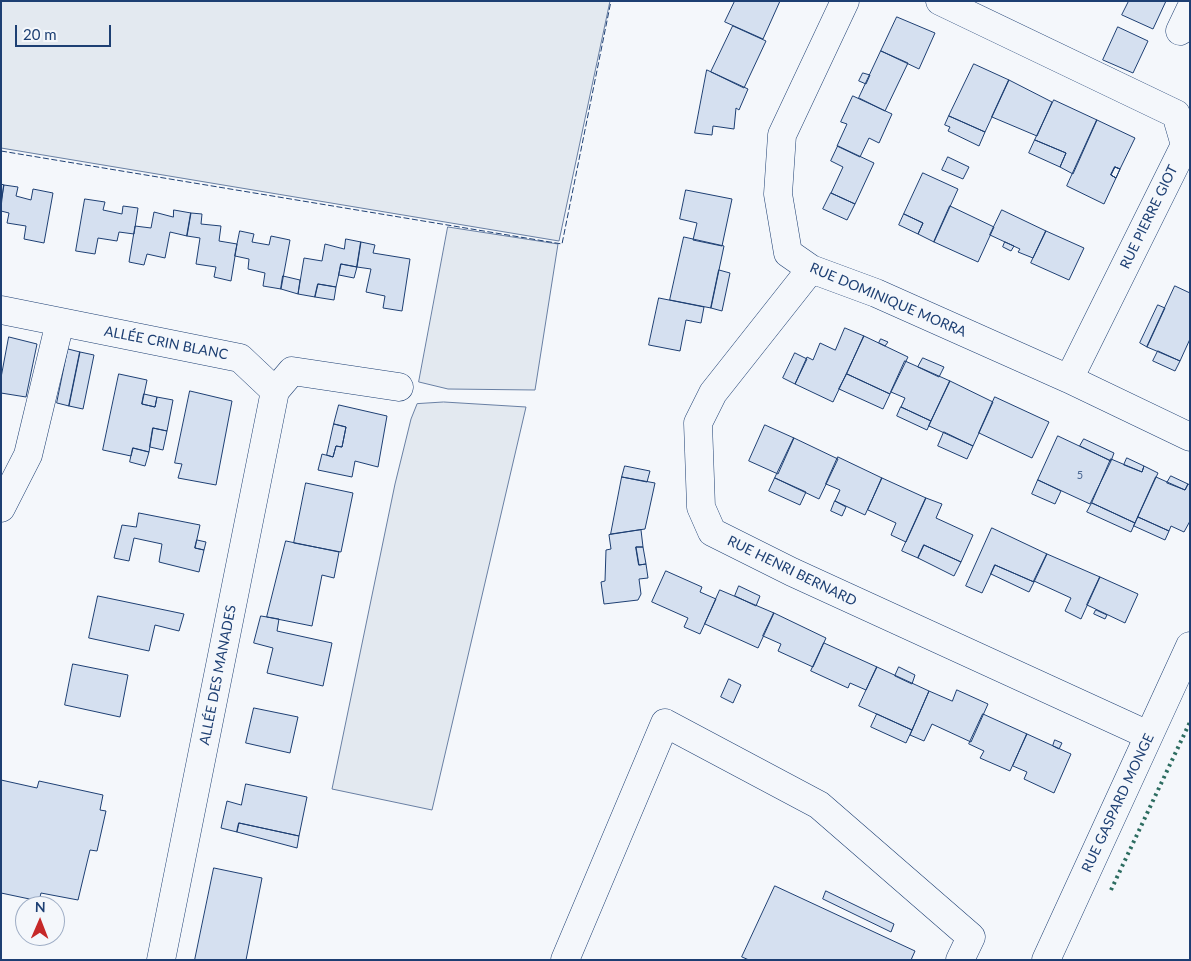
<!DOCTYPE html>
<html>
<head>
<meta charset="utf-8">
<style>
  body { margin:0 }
  #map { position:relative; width:1191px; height:961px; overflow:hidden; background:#f4f7fb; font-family:Lato,sans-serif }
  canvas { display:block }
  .frame { position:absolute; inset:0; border:2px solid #1d3f73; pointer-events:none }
  .north { position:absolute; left:15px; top:896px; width:50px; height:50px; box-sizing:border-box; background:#f4f7fb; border:1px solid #9eadc5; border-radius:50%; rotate:1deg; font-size:14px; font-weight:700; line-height:20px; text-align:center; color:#1d3f73 }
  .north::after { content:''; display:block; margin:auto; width:18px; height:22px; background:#c62828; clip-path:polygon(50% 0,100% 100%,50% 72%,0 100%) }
  .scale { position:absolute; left:15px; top:25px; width:96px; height:22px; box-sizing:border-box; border:2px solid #1d3f73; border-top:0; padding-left:6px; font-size:15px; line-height:18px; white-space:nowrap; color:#1d3f73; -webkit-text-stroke:4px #f4f7fb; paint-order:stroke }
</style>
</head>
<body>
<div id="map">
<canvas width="1191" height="961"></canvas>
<div class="frame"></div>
<div class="north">N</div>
<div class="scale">20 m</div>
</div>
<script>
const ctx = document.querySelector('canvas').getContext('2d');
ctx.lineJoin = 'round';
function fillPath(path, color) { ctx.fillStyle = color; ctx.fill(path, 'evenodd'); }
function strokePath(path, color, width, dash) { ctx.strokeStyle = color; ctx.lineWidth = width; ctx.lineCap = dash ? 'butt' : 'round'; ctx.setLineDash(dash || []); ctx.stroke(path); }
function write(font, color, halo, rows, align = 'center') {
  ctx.font = font + ' Lato,sans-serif'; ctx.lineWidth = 4; ctx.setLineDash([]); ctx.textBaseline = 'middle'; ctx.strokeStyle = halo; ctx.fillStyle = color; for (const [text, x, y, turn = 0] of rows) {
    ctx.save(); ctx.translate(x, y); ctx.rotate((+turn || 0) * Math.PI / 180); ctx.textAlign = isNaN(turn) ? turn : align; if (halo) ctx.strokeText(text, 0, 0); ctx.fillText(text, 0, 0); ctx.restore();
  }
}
const green = new Path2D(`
  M1 1H610L559 241 1 148Z
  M448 227 558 244 535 390 448 389 419 382Z
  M444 402 526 407 432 810 332 789 395 484 411 419 417 404Z`);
fillPath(green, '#e3e9f0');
strokePath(green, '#687fa3', 1);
const building = new Path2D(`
  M735 1H780L763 39 725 22Z
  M1129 1H1166L1153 29 1122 15Z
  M897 17 935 33 919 69 881 51Z
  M733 26 766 41 744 88 711 72Z
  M1118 27 1148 41 1133 73 1103 60Z
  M881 51 908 63 885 111 859 98Z
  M974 64 1009 80 985 132 949 116Z
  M707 70 748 89 739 110 736 108 734 129 713 126 712 135 695 133Z
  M863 73 870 75 866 84 859 81Z
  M1009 80 1052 102 1037 136 992 117Z
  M853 96 892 114 879 143 869 138 860 157 837 146 847 124 841 122Z
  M1054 100 1097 120 1073 174 1060 167 1066 153 1035 140Z
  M949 116 985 132 979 146 948 131 950 127 945 125Z
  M1097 120 1135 138 1120 169 1115 167 1111 175 1116 178 1104 204 1067 186Z
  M1035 140 1066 153 1060 167 1029 153Z
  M838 146 874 163 855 204 831 193 843 167 831 161Z
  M948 157 969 167 963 179 942 170Z
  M1115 167 1120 169 1116 178 1111 175Z
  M1115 167 1120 169 1116 178 1111 175Z
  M923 173 958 189 934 242 918 234 923 223 904 214Z
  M1 184 4 185 1 202Z
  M4 185 18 187 16 196 31 200 33 189 53 193 44 243 24 239 26 226 7 223 9 213 1 211Z
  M686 190 732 199 722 246 693 240 697 223 680 219Z
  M831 193 855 204 847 220 823 209Z
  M85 199 105 202 103 210 122 214 123 206 138 208 134 234 119 232 117 241 98 238 95 254 76 251Z
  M950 206 994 227 978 262 934 242Z
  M174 210 191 213 187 236 170 232 165 258 147 254 144 265 129 262 135 226 151 228 154 212 173 217Z
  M1002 210 1046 231 1033 258 1018 252 1020 249 990 235Z
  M191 213 202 214 201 224 221 226 219 241 237 244 231 281 214 277 216 267 196 264 200 238 187 236Z
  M904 214 923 223 918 234 899 225Z
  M240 231 254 234 252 242 269 245 271 236 290 240 281 289 263 286 265 273 248 269 249 259 235 256Z
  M1046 231 1084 248 1069 280 1031 263Z
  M684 237 724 246 711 308 670 300Z
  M346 239 361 242 357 267 341 264 336 287 318 284 315 297 298 294 304 258 322 261 325 244 344 249Z
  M361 242 375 245 373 253 410 259 402 311 383 308 385 296 366 292 371 269 357 267Z
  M1005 242 1014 246 1011 251 1003 247Z
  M341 264 357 267 354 278 339 275Z
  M719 270 730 273 722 311 711 308Z
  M283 276 300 280 298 294 281 289Z
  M318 284 336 287 334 300 315 297Z
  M1175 286 1190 293V339L1180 361 1147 347Z
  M659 298 704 307 701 323 686 320 680 351 649 345Z
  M1158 305 1165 308 1147 347 1140 343Z
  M845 328 864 336 833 402 795 384 807 357 813 360 820 343 835 350Z
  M864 336 908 357 890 394 847 374Z
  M9 337 37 344 26 397 1 393V378Z
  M881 339 888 342 885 346 879 343Z
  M68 349 80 352 69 406 57 403Z
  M1158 351 1180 361 1175 371 1153 361Z
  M80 352 94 355 83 409 69 406Z
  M795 353 807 359 795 384 783 378Z
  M923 358 944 367 939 377 918 367Z
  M905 361 950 381 931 421 901 407 905 398 891 392Z
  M119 374 147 380 142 404 155 407 157 397 173 400 167 431 153 428 149 452 133 448 131 456 103 450Z
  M847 374 890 394 883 409 839 389Z
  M950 381 993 402 973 446 929 426Z
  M190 391 232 401 216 485 178 478 182 464 175 463Z
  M144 394 157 397 155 407 142 404Z
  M995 397 1049 422 1032 458 979 433Z
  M339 405 387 416 378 467 355 461 352 477 318 470 322 454 333 457 336 446 342 447 346 427 334 424Z
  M901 407 931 421 927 430 897 416Z
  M334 424 346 427 342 447 336 446 333 457 327 455Z
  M765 425 794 438 778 474 749 461Z
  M153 428 167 431 163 450 150 447Z
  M944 432 973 446 967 459 938 446Z
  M1058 436 1111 461 1090 504 1038 480Z
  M794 438 838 459 819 499 775 478Z
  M1084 439 1114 453 1111 461 1080 446Z
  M133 448 149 452 145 466 130 462Z
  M838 457 882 478 865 515 835 501 840 490 826 484Z
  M1127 458 1144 466 1142 472 1124 465Z
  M1111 459 1142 472 1144 466 1158 473 1135 523 1092 503Z
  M625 466 650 471 647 482 622 477Z
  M1171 476 1188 484 1185 490 1167 483Z
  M622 477 655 483 645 529 611 534Z
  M1156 477 1185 490 1188 484 1190 485V521L1184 532 1171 526 1169 531 1138 517Z
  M775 478 806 492 800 505 769 491Z
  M882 478 926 498 906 542 891 535 896 523 868 510Z
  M1038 480 1061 491 1055 504 1032 494Z
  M306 483 353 493 341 552 294 543Z
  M926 498 942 504 936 518 973 535 961 562 924 545 918 558 902 551Z
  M835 501 846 507 842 516 831 511Z
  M1092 503 1135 523 1131 532 1087 512Z
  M139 513 200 525 195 548 204 550 199 572 159 562 162 544 134 538 129 561 114 558 122 525 136 527Z
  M1138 517 1169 531 1165 540 1134 526Z
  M992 528 1047 554 1034 582 995 565 982 593 966 586Z
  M641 530 643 547H636L639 565 646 564 648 578 639 579 641 594 638 600 604 604 601 582 605 581 606 550 611 549 609 535Z
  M197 540 206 542 204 550 195 548Z
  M286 541 339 552 334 578 322 575 312 626 267 617Z
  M924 545 961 562 954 576 918 558Z
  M636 547H643L646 564 639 565Z
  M1047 554 1100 577 1081 619 1065 611 1071 598 1034 581Z
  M995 565 1034 582 1029 592 991 574Z
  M666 571 702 587 700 592 716 599 700 634 684 627 688 618 652 602Z
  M1100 577 1138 594 1125 623 1087 605Z
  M739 586 760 596 756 606 735 596Z
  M720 590 774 613 758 648 705 624Z
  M98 596 184 614 179 631 155 625 149 651 89 638Z
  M1096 610 1107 615 1105 619 1094 614Z
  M774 613 826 638 813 667 778 651 781 644 763 636Z
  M261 616 279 619 277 631 332 643 323 686 267 673 273 648 254 643Z
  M824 643 877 667 866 690 850 683 848 688 811 671Z
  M73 664 128 675 120 717 65 705Z
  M877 667 929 691 912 730 859 706Z
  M899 667 915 675 912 684 895 676Z
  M729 679 741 685 733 703 721 697Z
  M957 690 988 704 971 742 932 724 924 741 910 735 929 691 952 701Z
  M254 708 298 717 290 753 246 743Z
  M877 714 912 730 906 743 871 727Z
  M983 714 1027 734 1010 771 980 758 984 751 969 744Z
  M1027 734 1071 754 1054 793 1024 779 1027 772 1013 766Z
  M1055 740 1062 743 1059 749 1053 746Z
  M1 780 37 788 39 781 103 795 100 810 106 811 97 851 90 850 78 900 41 893 39 901 1 893Z
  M246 784 307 797 299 836 239 823 237 832 221 828 227 801 241 805Z
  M239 823 299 836 297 848 237 832Z
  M214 868 262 878 246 960H195Z
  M775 886 915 951 911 960H749L742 957Z
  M826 891 894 924 891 932 823 899Z`);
fillPath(building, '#d5e0f0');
strokePath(building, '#1d3f73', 1);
const minor = new Path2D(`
  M845 1 782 135 778 194 788 253 811 269 876 293 1069 379
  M940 1 1176 114 1185 145 1069 379 1190 437
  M1180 31 1190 10
  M811 269 713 393 698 423 701 507 712 532 792 572 1148 735
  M1 310 240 358 275 391
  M1 508 28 455 60 322
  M161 960 275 391 292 371 399 387
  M565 960 665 723 819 805 971 937 960 960
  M1046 960 1190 646`);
strokePath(minor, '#1d3f73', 29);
strokePath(minor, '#f4f7fb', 28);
strokePath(new Path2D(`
  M1111 890 1190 722`), '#2c6c60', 4, [2.5, 4]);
strokePath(new Path2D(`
  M1 151 562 244 611 1`), '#1d3f73', 1, [6, 2.5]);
write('11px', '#4b6792', null, [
  ["5",1080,475]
]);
write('14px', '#1d3f73', '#f4f7fb', [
  ["RUE PIERRE GIOT",1149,217,-64],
  ["RUE DOMINIQUE MORRA",888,300,23],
  ["ALLÉE CRIN BLANC",166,343,11],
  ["RUE HENRI BERNARD",792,571,26],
  ["ALLÉE DES MANADES",218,675,-79],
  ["RUE GASPARD MONGE",1118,803,-65]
]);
</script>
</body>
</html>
